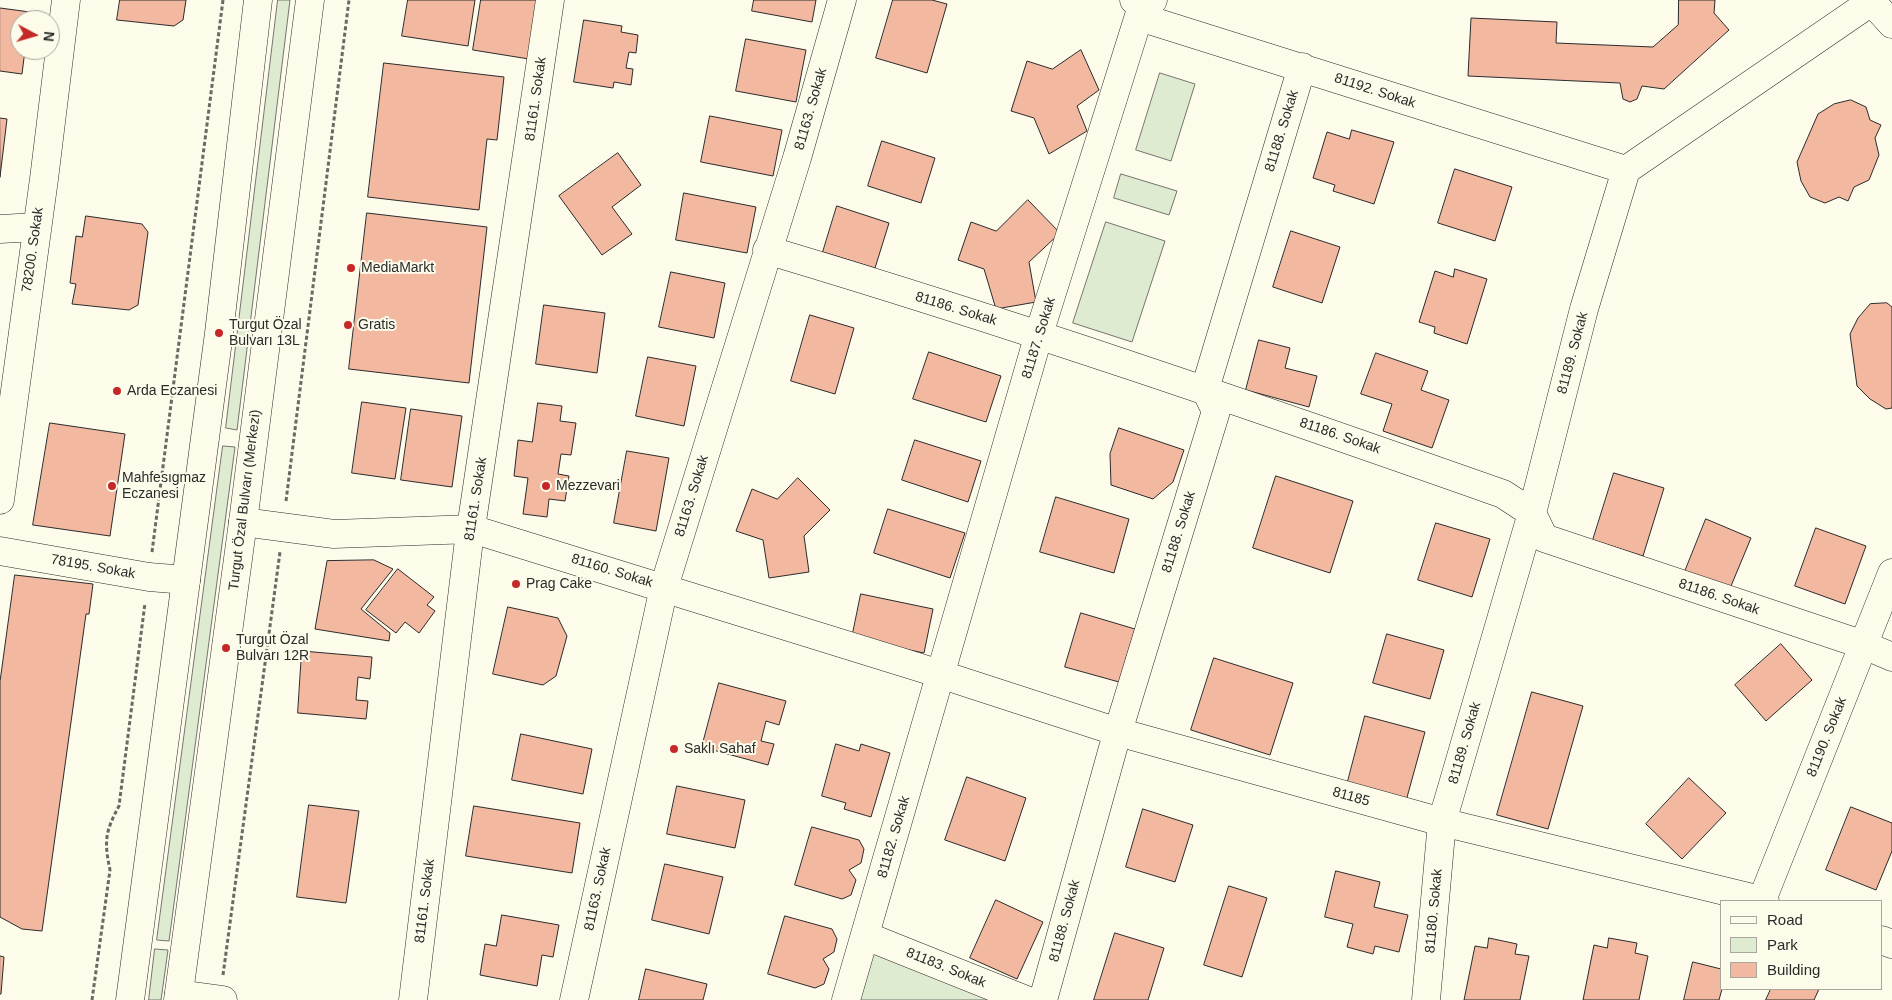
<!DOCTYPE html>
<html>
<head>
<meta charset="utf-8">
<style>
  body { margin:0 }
  #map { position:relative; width:1892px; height:1000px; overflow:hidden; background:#fdfbea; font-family:Helvetica,sans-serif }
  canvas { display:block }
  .legend { position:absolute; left:1720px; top:900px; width:162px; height:90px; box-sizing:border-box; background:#fdfbea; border:1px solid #a9a89e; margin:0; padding:6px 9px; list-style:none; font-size:15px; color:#2b2b2b }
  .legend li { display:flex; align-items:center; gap:10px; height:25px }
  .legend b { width:25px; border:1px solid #a9a89e }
  .north { position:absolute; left:10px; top:10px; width:50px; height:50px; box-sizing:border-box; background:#fdfbea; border:1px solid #a9a89e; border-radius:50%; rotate:96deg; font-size:14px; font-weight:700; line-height:20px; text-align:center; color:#2b2b2b }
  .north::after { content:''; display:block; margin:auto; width:18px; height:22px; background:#c62828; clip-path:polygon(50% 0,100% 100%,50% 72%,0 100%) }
</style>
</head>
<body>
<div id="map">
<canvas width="1892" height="1000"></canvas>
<ul class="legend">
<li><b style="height:6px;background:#fdfbea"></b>Road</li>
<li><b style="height:14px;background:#deebd1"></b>Park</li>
<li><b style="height:14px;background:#f2b8a0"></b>Building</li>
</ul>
<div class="north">N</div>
</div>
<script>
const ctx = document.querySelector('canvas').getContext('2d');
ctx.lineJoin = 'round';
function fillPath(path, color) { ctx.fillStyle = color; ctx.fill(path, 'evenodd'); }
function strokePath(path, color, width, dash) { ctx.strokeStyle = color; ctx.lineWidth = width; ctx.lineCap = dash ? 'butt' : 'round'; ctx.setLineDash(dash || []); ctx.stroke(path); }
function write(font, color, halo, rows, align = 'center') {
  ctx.font = font + ' Helvetica,sans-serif'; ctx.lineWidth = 4; ctx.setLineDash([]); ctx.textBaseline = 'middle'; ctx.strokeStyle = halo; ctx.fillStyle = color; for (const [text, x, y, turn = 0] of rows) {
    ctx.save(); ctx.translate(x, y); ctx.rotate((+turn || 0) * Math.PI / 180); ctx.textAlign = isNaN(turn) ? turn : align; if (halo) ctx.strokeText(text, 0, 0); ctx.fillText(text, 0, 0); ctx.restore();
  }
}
const green = new Path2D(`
  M278 0H290L237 430 226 428Z
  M1160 73 1195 84 1171 161 1136 150Z
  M1121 174 1177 191 1169 215 1114 198Z
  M1106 222 1165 241 1132 342 1073 323Z
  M223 446 235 447 169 941 157 940Z
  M155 949 168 950 161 1000H149Z
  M872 951 1008 1000H858Z`);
fillPath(green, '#deebd1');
strokePath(green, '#74746e', 1);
const building = new Path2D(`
  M120 0H186L183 20 174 26 117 20Z
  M408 0H475L468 46 402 36Z
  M481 0H538L529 59 473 50Z
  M754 0H816L812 22 752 11Z
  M893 0H932L947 4 927 73 876 58Z
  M1679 0H1715L1714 13 1729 30 1664 89 1642 86 1637 99 1630 102 1623 99 1620 83 1468 76 1471 18 1557 22 1556 43 1653 47 1678 25Z
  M0 8 30 12 29 20H20V50H25L22 74 0 71Z
  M584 20 622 26 621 32 638 35 636 53 629 52 626 68 633 69 631 85 614 82 613 88 574 82Z
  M746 39 806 50 796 102 736 91Z
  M1081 50 1099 90 1077 106 1087 131 1049 154 1034 118 1011 111 1027 61 1052 69Z
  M384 63 504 77 497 140 487 139 479 210 368 197Z
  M1851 100 1866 107 1870 120 1881 125 1875 138 1879 155 1869 180 1854 187 1848 201 1839 197 1825 203 1810 197 1801 181 1797 162 1818 114 1834 104Z
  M710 116 782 130 773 176 701 162Z
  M0 118 7 119 0 177Z
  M1352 130 1394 142 1374 204 1333 191 1335 185 1313 178 1327 132 1349 139Z
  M882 141 935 158 921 203 868 186Z
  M618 153 641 185 612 207 632 234 602 255 559 196Z
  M1455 169 1512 187 1495 241 1438 223Z
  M684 193 756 207 747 253 676 240Z
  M1028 200 1060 233 1029 262 1036 302 996 309 984 269 958 260 971 222 996 231Z
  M837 206 889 223 875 268 823 252Z
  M367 213 487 227 469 383 349 369Z
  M86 216 142 224 148 232 138 305 129 310 72 304 76 284 70 283 76 236 82 237Z
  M1291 231 1340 247 1322 303 1273 287Z
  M1455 269 1487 279 1467 344 1434 333 1435 327 1419 322 1435 271 1453 277Z
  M671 272 725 283 714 338 659 327Z
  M1887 303 1892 307V408L1886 409 1870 399 1857 386 1850 334 1858 318 1870 304Z
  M544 305 605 313 597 373 536 364Z
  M810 315 854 328 835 394 791 381Z
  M1259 340 1290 348 1285 368 1317 376 1309 407 1246 390Z
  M929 352 1001 376 986 422 913 399Z
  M1376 353 1428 371 1421 390 1449 400 1432 448 1383 431 1392 404 1361 394Z
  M648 357 696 366 684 426 636 416Z
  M362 402 406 408 395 479 352 473Z
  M538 403 562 406 560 421 576 423 571 455 561 454 558 474 569 476 565 501 549 499 547 517 523 514 528 478 514 476 518 440 532 442Z
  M411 409 462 416 452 487 401 480Z
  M50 423 125 434 110 536 33 525Z
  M1119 428 1184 450 1173 482 1153 499 1111 485 1110 454Z
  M915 440 981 461 968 502 902 480Z
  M627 451 669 458 656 531 614 523Z
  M1614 473 1664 488 1643 556 1593 540Z
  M1276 476 1353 501 1330 573 1253 548Z
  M798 478 830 510 804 536 809 572 769 578 763 540 736 531 752 489 777 499Z
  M1056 497 1129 519 1114 573 1040 552Z
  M888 509 965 533 950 578 874 553Z
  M1706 519 1751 538 1726 598 1682 579Z
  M1436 523 1490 539 1472 597 1418 580Z
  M1816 528 1866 546 1845 604 1795 586Z
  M374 560 393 569 361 609 390 633 389 641 315 629 327 561Z
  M398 569 434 597 427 605 435 611 419 633 405 622 396 633 366 610Z
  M15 575 93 584 89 614H86L42 931 22 929 0 917V682Z
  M861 594 933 609 924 653 852 638Z
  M508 607 558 618 567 636 556 676 543 685 493 674Z
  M1081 613 1135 629 1119 682 1065 667Z
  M1387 634 1444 650 1430 699 1373 683Z
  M1781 644 1812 680 1766 721 1735 685Z
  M302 651 372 657 370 679 358 677 356 700 368 701 366 719 298 713Z
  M1214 658 1293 683 1270 755 1191 730Z
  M719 683 786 701 779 725 766 721 761 741 774 744 768 765 702 747Z
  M1532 692 1583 706 1548 829 1497 815Z
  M1365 716 1425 732 1406 801 1347 785Z
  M521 734 592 749 583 794 512 780Z
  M836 744 859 751 861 744 890 753 871 817 844 809 846 803 822 796Z
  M967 777 1026 798 1005 861 945 840Z
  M1689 778 1726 813 1682 859 1646 824Z
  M677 786 745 800 735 848 667 834Z
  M309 805 359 811 346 903 297 897Z
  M474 806 580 823 572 873 466 856Z
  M1851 807 1892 823V851L1876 890 1826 870Z
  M1143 809 1193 825 1175 882 1126 867Z
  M812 827 859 840 864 849 861 863 849 870 856 880 851 895 842 899 795 885Z
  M665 864 723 877 709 934 652 920Z
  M1336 871 1380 882 1374 907 1408 915 1399 952 1375 946 1373 954 1347 947 1353 924 1325 917Z
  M1229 886 1267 898 1242 977 1204 965Z
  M996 900 1043 922 1017 979 970 958Z
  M502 915 559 925 553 957 542 955 537 986 480 975 485 944 496 946Z
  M785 916 832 929 837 939 834 952 823 959 829 969 824 984 815 988 768 974Z
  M1115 933 1164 948 1148 1000H1094Z
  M1489 938 1517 944 1515 954 1529 956 1520 1000H1464L1475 946 1487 948Z
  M1609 938 1637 943 1635 953 1648 956 1639 1000H1583L1594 945 1607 948Z
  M0 956 4 957 1 994H0Z
  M1693 962 1721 969 1722 989 1719 1000H1684Z
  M646 969 707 984 703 1000H639Z
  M1771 989H1819L1814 1000H1766Z`);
fillPath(building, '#f2b8a0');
strokePath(building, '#2b2b2b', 1);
const minor = new Path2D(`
  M1134 0 1143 3 1152 21 1626 170
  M1870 0 1892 24
  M0 229 36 227
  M767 250C1015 324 1259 408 1503 494L1532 513 1544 538 1864 645 1892 657
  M0 500 44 179 66 0
  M243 522 334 534 472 529 921 668 1118 732 1442 822 1765 901
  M0 551 149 577 186 580
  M1762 900 1892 573
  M866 936 1026 1000
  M1881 940 1892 944
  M179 994 223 1000
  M413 1000 468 548 550 0
  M574 1000 664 587 797 158 842 0
  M846 1000 1039 334 1143 3 1153 0
  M1043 1000 1113 748 1216 411 1205 389 1302 67
  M1426 1000 1442 822 1532 513 1584 309 1626 170 1871 2`);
const major = new Path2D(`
  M130 1000 219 333 258 0
  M178 1000 243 522 310 0`);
strokePath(minor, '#2b2b2b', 29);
strokePath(major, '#2b2b2b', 29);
strokePath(new Path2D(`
  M286 501 349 0
  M152 552 223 0
  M223 975 280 552
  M92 1000 110 870C104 841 105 832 119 806L145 603`), '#6a6964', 3, [4, 2.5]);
strokePath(minor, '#fdfbea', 28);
strokePath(major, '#fdfbea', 28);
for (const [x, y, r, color] of [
  [351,268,5,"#c62828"],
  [348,325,5,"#c62828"],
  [219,333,5,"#c62828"],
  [117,391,5,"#c62828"],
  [112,486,5,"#c62828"],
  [546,486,5,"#c62828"],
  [516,584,5,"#c62828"],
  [226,648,5,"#c62828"],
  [674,749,5,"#c62828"]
]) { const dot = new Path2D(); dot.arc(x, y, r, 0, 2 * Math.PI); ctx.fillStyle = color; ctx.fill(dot); strokePath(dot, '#fdfbea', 2); }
write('14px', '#2b2b2b', '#fdfbea', [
  ["81192. Sokak",1375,91,18],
  ["81161. Sokak",536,99,-82],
  ["81163. Sokak",811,109,-74],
  ["81188. Sokak",1282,131,-73],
  ["78200. Sokak",33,250,-82],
  ["81186. Sokak",956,309,17],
  ["81187. Sokak",1039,338,-73],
  ["81189. Sokak",1573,353,-75],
  ["81186. Sokak",1340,436,19],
  ["81163. Sokak",692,496,-73],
  ["81161. Sokak",476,499,-81],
  ["Turgut Özal Bulvarı (Merkezi)",245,500,-83],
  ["81188. Sokak",1179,532,-73],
  ["78195. Sokak",93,567,10],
  ["81160. Sokak",612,571,17],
  ["81186. Sokak",1719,597,19],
  ["81190. Sokak",1827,737,-68],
  ["81189. Sokak",1465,743,-74],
  ["81185",1351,797,16],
  ["81182. Sokak",894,837,-74],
  ["81163. Sokak",598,889,-78],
  ["81161. Sokak",425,901,-83],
  ["81180. Sokak",1434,911,-85],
  ["81188. Sokak",1065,921,-75],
  ["81183. Sokak",946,968,22]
]);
write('14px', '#2b2b2b', '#fdfbea', [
  ["MediaMarkt",361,268],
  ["Turgut Özal",229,325],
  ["Bulvarı 13L",229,341],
  ["Gratis",358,325],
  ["Arda Eczanesi",127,391],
  ["Mahfesıgmaz",122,478],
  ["Eczanesi",122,494],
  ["Mezzevari",556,486],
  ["Prag Cake",526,584],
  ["Turgut Özal",236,640],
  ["Bulvarı 12R",236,656],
  ["Saklı Sahaf",684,749]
], 'left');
</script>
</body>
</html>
